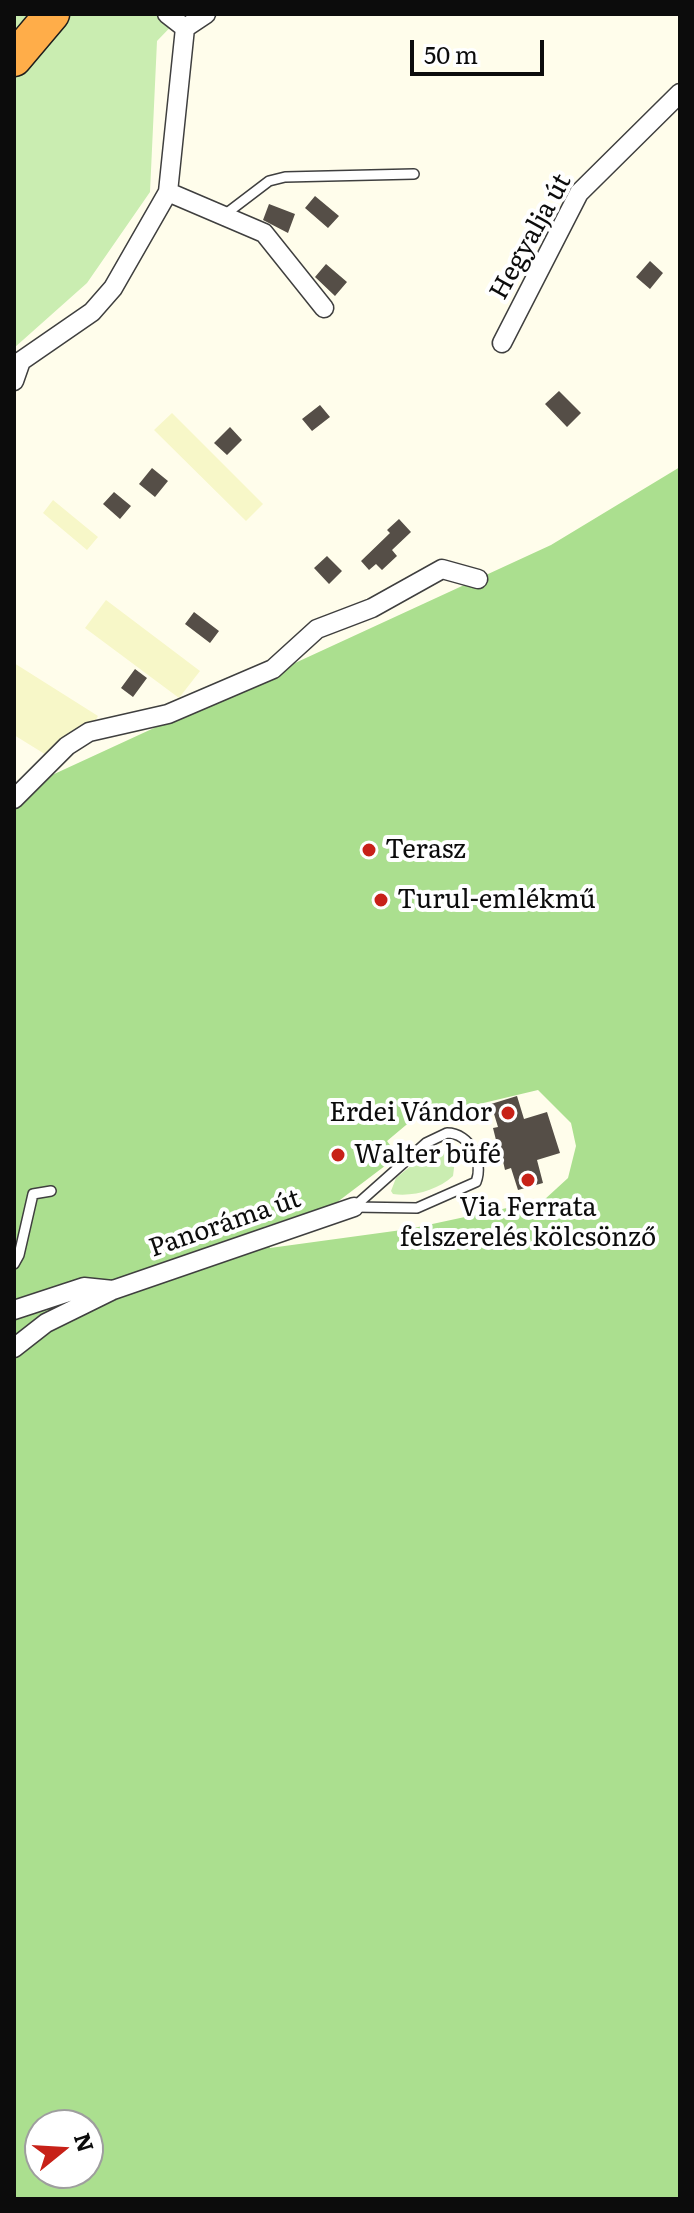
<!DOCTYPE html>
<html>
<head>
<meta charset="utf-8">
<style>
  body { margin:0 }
  #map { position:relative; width:694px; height:2213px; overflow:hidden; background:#fffdeb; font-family:Literata,serif }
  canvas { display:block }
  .frame { position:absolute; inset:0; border:16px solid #0c0c0c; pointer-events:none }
  .north { position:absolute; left:24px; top:2109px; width:80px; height:80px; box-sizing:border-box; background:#fff; border:2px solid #9e9e9e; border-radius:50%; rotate:72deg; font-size:22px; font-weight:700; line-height:32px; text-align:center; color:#0c0c0c }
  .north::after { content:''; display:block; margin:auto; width:28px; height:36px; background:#c72118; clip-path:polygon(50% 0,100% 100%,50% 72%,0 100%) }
  .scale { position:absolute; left:410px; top:40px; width:134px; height:36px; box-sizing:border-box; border:4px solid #0c0c0c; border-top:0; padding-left:10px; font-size:24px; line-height:28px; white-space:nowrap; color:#0c0c0c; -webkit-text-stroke:6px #fff; paint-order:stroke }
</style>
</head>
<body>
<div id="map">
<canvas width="694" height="2213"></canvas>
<div class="frame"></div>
<div class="north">N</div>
<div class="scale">50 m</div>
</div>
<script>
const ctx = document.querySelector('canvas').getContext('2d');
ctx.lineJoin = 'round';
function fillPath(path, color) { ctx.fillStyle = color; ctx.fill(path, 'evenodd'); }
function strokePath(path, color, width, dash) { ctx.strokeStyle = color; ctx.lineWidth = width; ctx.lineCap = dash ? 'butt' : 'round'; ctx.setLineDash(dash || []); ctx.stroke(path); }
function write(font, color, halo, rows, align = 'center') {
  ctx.font = font + ' Literata,serif'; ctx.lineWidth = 8; ctx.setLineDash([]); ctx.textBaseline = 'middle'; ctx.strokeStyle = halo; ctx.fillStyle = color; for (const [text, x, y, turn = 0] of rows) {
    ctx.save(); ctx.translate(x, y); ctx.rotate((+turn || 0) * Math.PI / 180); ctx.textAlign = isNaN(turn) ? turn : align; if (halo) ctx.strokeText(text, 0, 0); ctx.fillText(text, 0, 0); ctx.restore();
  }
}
fillPath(new Path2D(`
  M172 413 263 504 246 521 154 430Z
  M53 500 98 537 87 550 43 513Z
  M106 600 200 671 179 698 85 628Z
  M14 663 98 716 82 743 56 761 14 735Z`), '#f7f7c8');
fillPath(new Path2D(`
  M14 14H183L157 41 150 192 87 283 14 348Z
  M433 1148 451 1153 455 1160 453 1176C438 1190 413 1197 393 1194L391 1191 396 1178Z`), '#caedb1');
fillPath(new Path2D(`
  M680 467V2199H14V803L26 787 551 545ZM538 1090 571 1123 576 1146 568 1178 544 1200 409 1229 270 1248 264 1227 336 1203 398 1156 387 1141 412 1120ZM40 2125H88V2173H40Z`), '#abdf8f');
fillPath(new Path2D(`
  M315 196 339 216 328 228 305 208Z
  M269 204 295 214 288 233 263 220Z
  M650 261 663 273 650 289 636 277Z
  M326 264 347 282 335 296 315 277Z
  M559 391 581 413 567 427 545 404Z
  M320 405 330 417 312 431 302 419Z
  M230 427 242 440 227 455 214 443Z
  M152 468 168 481 155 497 139 484Z
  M114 492 131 506 120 519 103 504Z
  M399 519 411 532 392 550 397 556 382 570 376 564 369 570 361 561 390 533 387 530Z
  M327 556 342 571 329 584 314 568Z
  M194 612 219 631 210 643 185 624Z
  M135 669 147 678 133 697 121 688Z
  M517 1096 524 1119 547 1112 560 1153 537 1160 543 1183 518 1190 511 1168 505 1170 502 1157 496 1159 492 1145 497 1144 493 1128 498 1127 491 1104Z`), '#554e47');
const service = new Path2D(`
  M223 216 269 181 285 177 414 174
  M447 1133C470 1133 484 1162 476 1182L417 1208 354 1207 426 1143Z
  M14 1264 19 1255 33 1194 51 1191`);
const minor = new Path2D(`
  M167 14 185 28
  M185 28 168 192 264 233 324 308
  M185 28 206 14
  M502 343 579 193 680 93
  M14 381 21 361 92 312 113 288 168 192
  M14 799 67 746 89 732 168 714 273 669 317 629 372 608 442 569 478 579
  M14 1310 84 1287 113 1290
  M14 1348 46 1323 113 1290 354 1207`);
const motorway = new Path2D(`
  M14 59 52 14`);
strokePath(service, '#3f3f3f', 12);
strokePath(minor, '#3f3f3f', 21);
strokePath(motorway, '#1d1d1d', 37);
strokePath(service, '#fff', 9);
strokePath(minor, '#fff', 18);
strokePath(motorway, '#ffad49', 34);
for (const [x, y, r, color] of [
  [369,850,8,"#c72118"],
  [381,900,8,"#c72118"],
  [508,1113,8,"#c72118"],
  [338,1155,8,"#c72118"],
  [528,1180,8,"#c72118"]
]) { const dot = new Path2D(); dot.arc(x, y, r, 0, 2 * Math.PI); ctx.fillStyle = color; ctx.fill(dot); strokePath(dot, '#fff', 3); }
write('26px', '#0c0c0c', '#fff', [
  ["Hegyalja út",531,237,-61],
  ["Panoráma út",225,1224,-19]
]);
write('26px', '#0c0c0c', '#fff', [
  ["Terasz",385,850],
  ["Turul-emlékmű",397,900],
  ["Erdei Vándor",492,1113,"right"],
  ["Walter büfé",354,1155],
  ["Via Ferrata",528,1208,"center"],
  ["felszerelés kölcsönző",528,1238,"center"]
], 'left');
</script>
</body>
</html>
